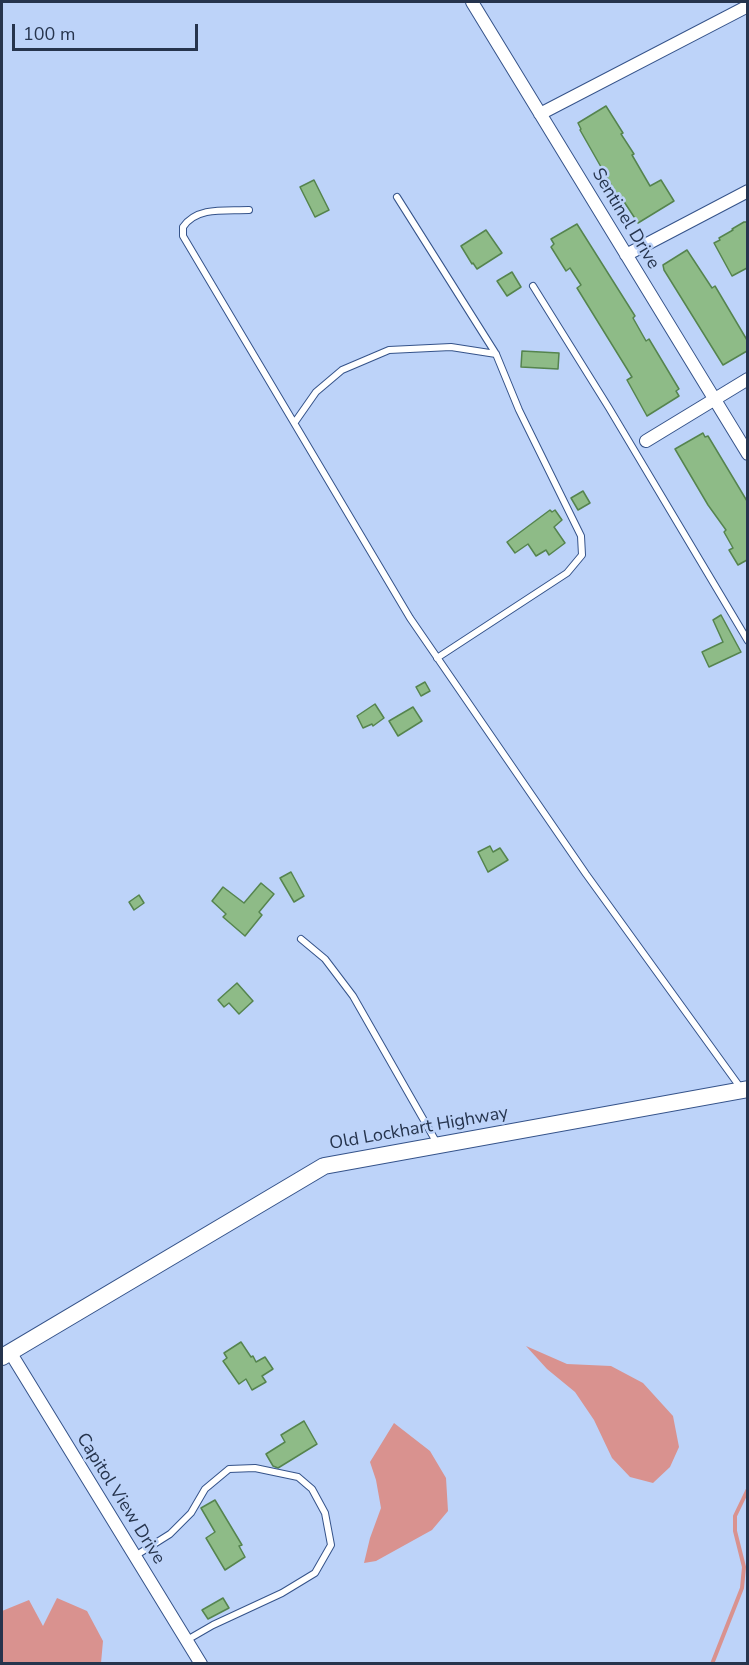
<!DOCTYPE html>
<html>
<head>
<meta charset="utf-8">
<style>
  body { margin:0 }
  #map { position:relative; width:749px; height:1665px; overflow:hidden; background:#bdd3f9; font-family:"Nunito Sans",sans-serif }
  canvas { display:block }
  .frame { position:absolute; inset:0; border:3px solid #26344d; pointer-events:none }
  .scale { position:absolute; left:12px; top:24px; width:186px; height:27px; box-sizing:border-box; border:3px solid #26344d; border-top:0; padding-left:8px; font-size:18px; line-height:21px; white-space:nowrap; color:#26344d; -webkit-text-stroke:4px #bdd3f9; paint-order:stroke }
</style>
</head>
<body>
<div id="map">
<canvas width="749" height="1665"></canvas>
<div class="frame"></div>
<div class="scale">100 m</div>
</div>
<script>
const ctx = document.querySelector('canvas').getContext('2d');
ctx.lineJoin = 'round';
function fillPath(path, color) { ctx.fillStyle = color; ctx.fill(path, 'evenodd'); }
function strokePath(path, color, width, dash) { ctx.strokeStyle = color; ctx.lineWidth = width; ctx.lineCap = dash ? 'butt' : 'round'; ctx.setLineDash(dash || []); ctx.stroke(path); }
function write(font, color, halo, rows, align = 'center') {
  ctx.font = font + ' "Nunito Sans",sans-serif'; ctx.lineWidth = 5; ctx.setLineDash([]); ctx.textBaseline = 'middle'; ctx.strokeStyle = halo; ctx.fillStyle = color; for (const [text, x, y, turn = 0] of rows) {
    ctx.save(); ctx.translate(x, y); ctx.rotate((+turn || 0) * Math.PI / 180); ctx.textAlign = isNaN(turn) ? turn : align; if (halo) ctx.strokeText(text, 0, 0); ctx.fillText(text, 0, 0); ctx.restore();
  }
}
fillPath(new Path2D(`
  M526 1346 567 1364 611 1366 643 1383 673 1416 679 1447 670 1467 653 1483 630 1477 612 1458 594 1420 575 1392 547 1369Z
  M394 1423 430 1451 446 1478 448 1511 432 1530 376 1561 364 1563 370 1538 381 1508 376 1480 370 1462Z
  M57 1598 87 1611 103 1641 101 1663H3L2 1611 29 1600 43 1626Z`), '#d9928f');
strokePath(new Path2D(`
  M712 1664 742 1588 744 1567 735 1531V1516L748 1489`), '#d9928f', 4);
const building = new Path2D(`
  M606 106 623 133 621 134 634 154 632 155 650 186 661 180 674 201 638 223 619 194 617 195 580 130 581 129 578 123Z
  M314 180 329 210 315 217 300 187Z
  M744 222H747V268L732 276 714 243 720 240 719 238 733 230 732 229Z
  M577 224 635 316 633 318 646 341 649 339 679 389 676 391 679 396 647 416 627 380 632 377 577 288 581 285 570 268 566 271 551 247 554 244 551 239Z
  M486 230 502 253 477 269 473 263 472 264 461 246Z
  M687 250 712 288 715 286 747 340V351L723 365 664 270 663 265Z
  M512 272 521 287 507 296 497 281Z
  M522 351 559 353 558 369 521 367Z
  M703 433 705 437 708 436 747 501V560L738 565 729 550 733 548 724 532 726 530 708 505 675 449Z
  M583 491 590 503 578 510 571 498Z
  M550 510 552 512 555 510 562 520 554 527 565 543 549 555 546 550 536 556 528 544 515 553 507 542Z
  M721 615 741 652 709 667 702 652 723 642 713 620Z
  M425 682 430 691 421 696 416 687Z
  M375 704 384 718 373 726 372 724 363 728 357 716Z
  M413 707 422 721 398 736 389 721Z
  M490 846 493 852 500 848 508 860 488 872 478 852Z
  M291 872 304 896 294 902 280 878Z
  M261 883 274 894 259 912 262 915 245 936 223 917 226 914 212 901 223 887 244 903Z
  M139 895 144 903 134 910 129 902Z
  M237 983 253 1001 239 1014 229 1003 224 1007 218 1000Z
  M241 1342 251 1357 253 1356 256 1362 265 1357 273 1369 262 1376 266 1382 252 1390 246 1379 239 1384 223 1361 227 1358 224 1353Z
  M304 1421 317 1444 278 1468 273 1466 266 1454 285 1442 281 1435Z
  M215 1500 242 1545 239 1546 245 1557 225 1570 206 1538 215 1532 201 1508Z
  M223 1598 229 1608 208 1619 202 1610Z`);
fillPath(building, '#8ebb87');
strokePath(building, '#55844e', 1.5);
const lane = new Path2D(`
  M397 197 496 354 519 410 581 536 582 555 567 573 437 658
  M249 210C227 211 197 206 183 227V236L410 618 586 874 740 1087
  M533 286 609 408 748 641
  M295 422 316 392 342 370 389 350 451 347 496 354
  M301 939 325 959 353 996 438 1145
  M135 1556 170 1534 191 1513 205 1489 229 1469 255 1468 298 1477 312 1489 325 1513 331 1545 315 1573 282 1593 213 1625 187 1640`);
const street = new Path2D(`
  M472 2 748 454
  M540 114 748 6
  M626 255 748 191
  M646 441 748 379
  M10 1352 201 1664`);
const secondary = new Path2D(`
  M2 1357 324 1166 748 1089`);
strokePath(lane, '#35538a', 8);
strokePath(street, '#35538a', 14);
strokePath(secondary, '#35538a', 18);
strokePath(lane, '#fff', 6);
strokePath(street, '#fff', 12);
strokePath(secondary, '#fff', 16);
write('18px', '#26344d', '#bdd3f9', [
  ["Sentinel Drive",625,219,59],
  ["Old Lockhart Highway",419,1129,-10],
  ["Capitol View Drive",120,1499,58]
]);
</script>
</body>
</html>
